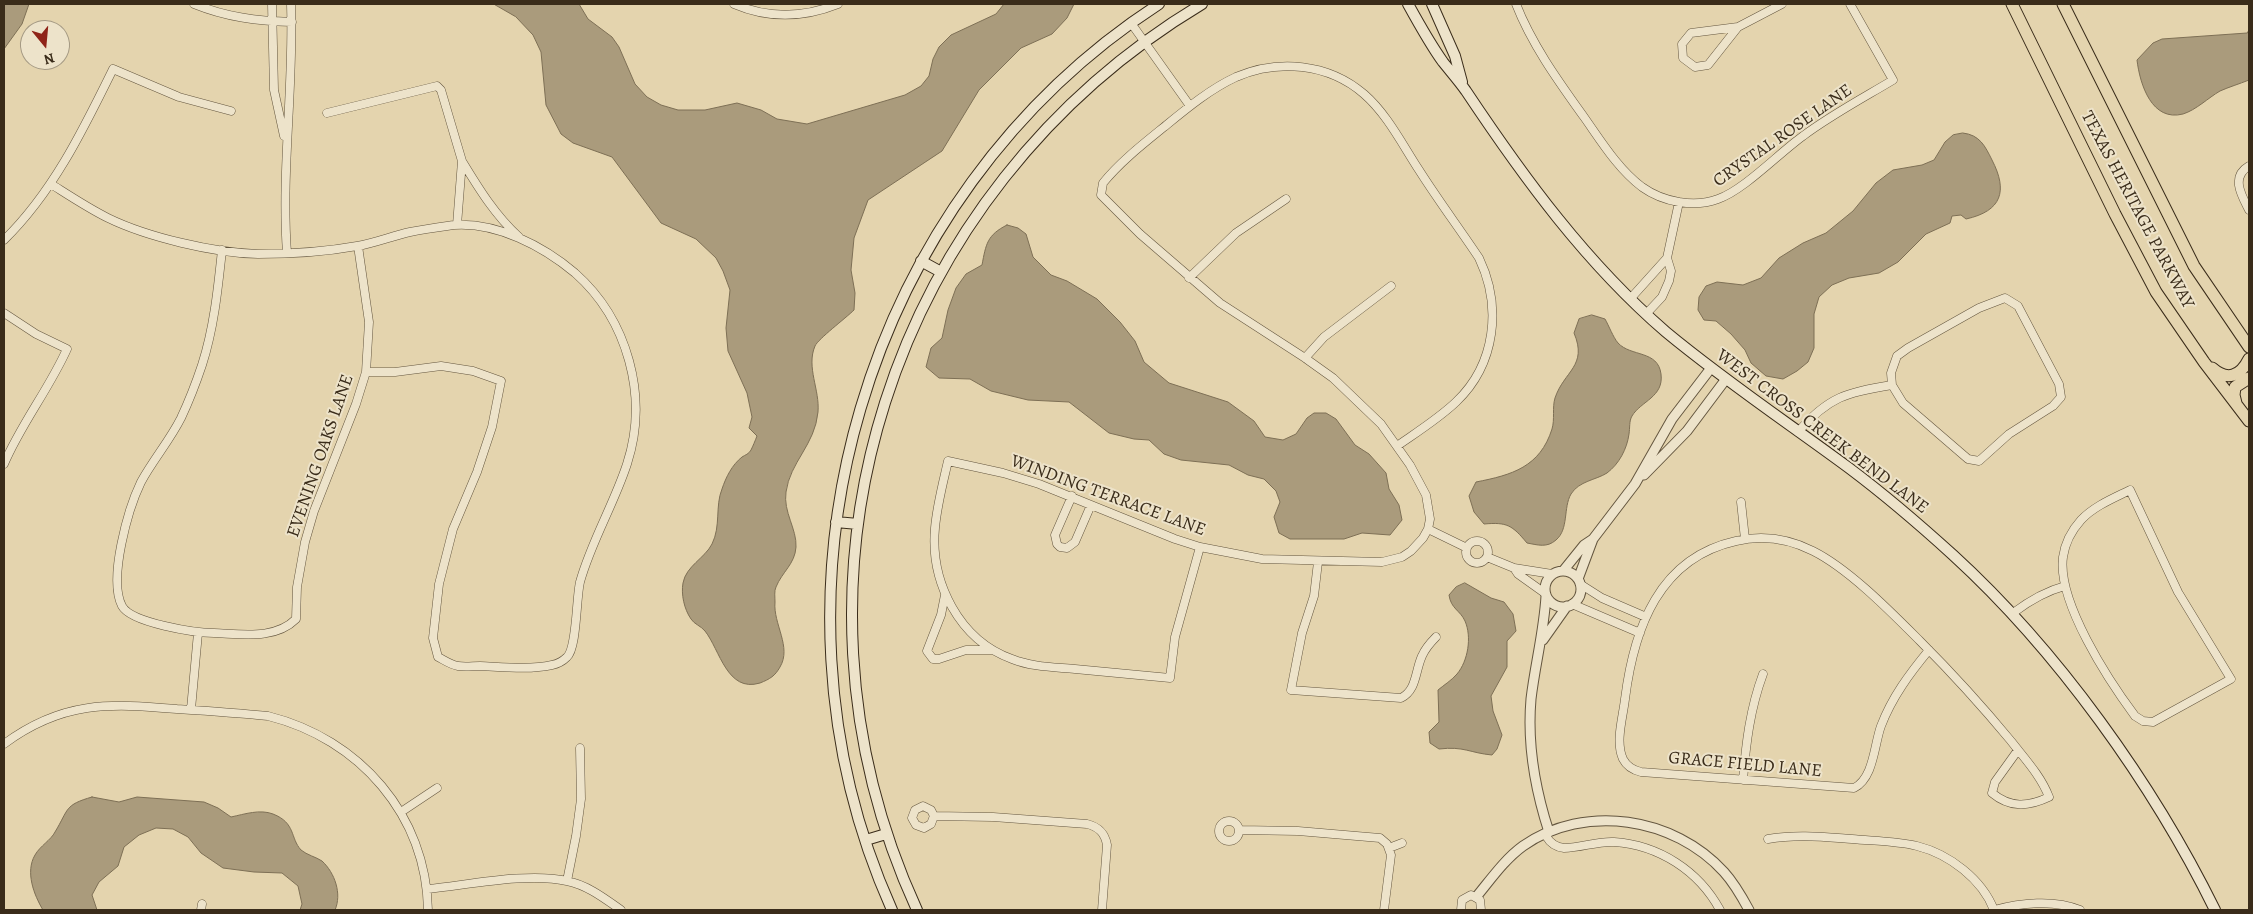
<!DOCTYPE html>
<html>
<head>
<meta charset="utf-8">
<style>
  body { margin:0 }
  #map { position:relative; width:2253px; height:914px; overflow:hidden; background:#e4d4ae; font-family:Alegreya,serif }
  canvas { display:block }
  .frame { position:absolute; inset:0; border:5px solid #3a2c1a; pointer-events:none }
  .north { position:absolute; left:20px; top:20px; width:50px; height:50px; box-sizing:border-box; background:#ede3ca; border:1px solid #a59a84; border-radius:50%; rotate:163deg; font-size:14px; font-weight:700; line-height:20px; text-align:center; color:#3a2c1a }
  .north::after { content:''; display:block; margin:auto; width:18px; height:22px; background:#8f2418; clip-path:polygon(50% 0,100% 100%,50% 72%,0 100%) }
</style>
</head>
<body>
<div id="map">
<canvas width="2253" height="914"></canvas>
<div class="frame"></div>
<div class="north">N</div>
</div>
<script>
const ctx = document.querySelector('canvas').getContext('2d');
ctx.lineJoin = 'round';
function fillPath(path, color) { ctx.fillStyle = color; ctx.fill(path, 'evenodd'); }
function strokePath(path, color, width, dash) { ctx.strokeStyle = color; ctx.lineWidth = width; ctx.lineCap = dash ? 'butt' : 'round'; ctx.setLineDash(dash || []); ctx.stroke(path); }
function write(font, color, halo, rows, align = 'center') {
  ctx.font = font + ' Alegreya,serif'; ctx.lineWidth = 4; ctx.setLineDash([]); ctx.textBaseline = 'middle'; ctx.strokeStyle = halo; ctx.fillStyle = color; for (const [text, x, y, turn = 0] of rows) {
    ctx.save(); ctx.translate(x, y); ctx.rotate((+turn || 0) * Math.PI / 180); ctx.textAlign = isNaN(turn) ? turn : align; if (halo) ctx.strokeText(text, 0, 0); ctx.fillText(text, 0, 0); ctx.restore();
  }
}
const water = new Path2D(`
  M4 4H29L22 24 4 49Z
  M494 4H579L588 19 612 37 619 47 635 84 647 97 661 105 678 110H705L737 103 761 110 777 119 807 124 905 95 921 86 929 76 933 59 939 47 951 35 996 14 1004 4H1074L1067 18 1052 34 1021 48 979 90 942 151 868 200 854 238 851 270 855 293 854 310C846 318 818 339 815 346 806 367 820 390 818 412 815 445 790 462 786 492 783 512 797 529 796 547 795 564 782 572 776 587 774 591 775 597 775 602 773 624 792 647 780 667 775 676 770 679 760 683 727 693 720 650 705 631 701 626 694 624 691 619 684 609 681 594 683 583 686 566 705 558 712 544 721 526 715 506 722 489 726 477 732 465 742 457 745 455 749 454 751 450 753 446 755 441 757 436L749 428 752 417 747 393 728 351 726 328 730 290 723 271 716 258 696 239 661 223 612 157 573 143 561 134 546 105 541 52 533 35 516 17Z
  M2249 30V80C2239 84 2229 87 2220 91 2208 98 2196 110 2183 114 2152 122 2140 85 2137 60L2153 43 2162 39 2247 33Z
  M1963 133C1980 135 1985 146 1992 160 2008 191 2002 211 1966 219L1961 215 1952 216 1950 223 1926 234 1898 262 1879 273 1849 278 1832 285 1819 297 1814 314V348L1808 362 1797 371 1783 379 1766 376 1751 363 1745 350 1731 334 1716 321 1704 320 1698 310 1699 297 1706 286 1717 282 1743 285 1761 278 1779 258 1803 243 1826 233 1853 211 1876 183 1893 170 1922 165 1934 160 1945 142 1953 135Z
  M1007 225 1018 228 1026 234 1033 257 1051 275 1067 281 1097 299 1120 322 1135 341 1144 362 1169 383 1228 402 1254 421 1265 437 1283 440 1296 434 1307 418 1314 413H1326L1336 419 1355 445 1369 454 1386 473 1389 489 1399 505 1402 520 1390 535 1362 533 1344 539H1290L1279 533 1274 517 1280 502 1276 491 1264 479 1248 475 1229 465 1181 460 1164 454 1149 440 1134 439 1109 433 1069 402 1028 400 991 391 970 379 939 378 926 367 931 348 942 338 948 310 956 288 966 274 982 265C986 244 987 235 1007 225Z
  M1592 315 1605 319C1609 326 1613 337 1618 343 1631 357 1658 350 1661 374 1664 397 1641 401 1632 416 1629 421 1630 428 1629 434 1627 449 1619 464 1607 473 1596 480 1579 481 1571 494 1563 508 1569 529 1556 540 1547 548 1538 545 1527 543 1512 525 1507 522 1484 524L1474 512 1469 496 1476 482C1512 475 1540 467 1552 429 1555 419 1552 408 1555 398 1564 371 1588 366 1574 333L1579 319Z
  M1465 583 1491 598 1504 602 1513 614 1516 631 1507 641V667L1491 696 1493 711 1502 735 1497 749 1492 755C1470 753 1464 746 1439 749L1430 743 1429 732 1439 722 1438 690C1444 685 1452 680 1457 674 1468 661 1472 637 1465 621 1460 610 1451 609 1449 595L1456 587Z
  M92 797 119 802 137 797 204 802 218 808 231 817C245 814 260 809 273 814 296 823 290 838 301 850 307 855 316 857 322 861 335 873 342 894 335 910H300L302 904 298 886 282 873 254 872 223 868 201 853 188 837 173 829 156 828 139 835 124 847 118 866 99 882 92 895 97 910H43C34 895 25 872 35 855 40 846 51 840 55 832 69 809 64 805 92 797Z`);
fillPath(water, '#aa9b7c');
strokePath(water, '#7d6f55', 1);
const minor = new Path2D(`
  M194 4C226 17 257 21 292 22
  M272 4 274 90 284 136
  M734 4C769 19 803 18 838 4
  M1516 4C1532 45 1559 82 1584 117 1601 141 1618 169 1642 187 1663 202 1694 208 1718 199 1744 190 1779 153 1803 136 1831 115 1863 98 1893 80L1850 4
  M1131 23 1190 106
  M1738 27 1708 65 1695 67 1683 58 1682 44 1691 33 1738 27 1782 4
  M327 113 437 86 441 90 462 161 457 225
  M462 161C479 189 495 215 519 237
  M2249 166C2230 177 2242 196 2249 210
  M51 184C70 196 88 208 108 218 147 237 214 253 258 254 291 254 324 252 357 246 375 243 392 236 410 232 425 229 440 227 454 225 497 222 543 246 575 273 628 320 649 397 627 464 614 504 591 542 580 582 576 599 577 648 567 657 563 661 557 664 552 665 529 670 503 667 480 666 473 666 465 667 458 666 451 665 444 660 438 657L433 638 439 584 453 529 477 472 492 427 501 381 473 371 441 366 395 372H366
  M4 240C53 192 83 130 113 69L179 97 231 111
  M222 250C218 288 214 328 202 365 196 383 189 401 181 418 170 440 153 460 141 482 128 509 108 579 122 606 131 623 196 633 214 633 242 634 275 640 296 619L297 587 305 542 314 511 356 404 366 372 369 322 358 246
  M287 253C281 170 294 87 291 4
  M1189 278 1236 233 1286 199
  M1631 298 1667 258
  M2005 298 2018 306 2059 384 2061 397 2053 406 2009 434 1979 461 1968 459 1903 403 1892 385 1891 373 1897 356 1908 348 1979 308Z
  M4 313 36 334 67 349C49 389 21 424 4 464
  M1647 313 1662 297 1669 281 1671 271 1667 258 1679 202
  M1305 358 1324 337 1391 286
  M1798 432C1828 397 1847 392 1892 385
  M2130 490 2178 592 2231 679 2153 722 2143 721 2135 716C2109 681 2057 602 2063 557 2065 543 2072 530 2081 520 2094 506 2114 498 2130 490Z
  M1072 496 1055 535 1057 544 1060 547 1067 548 1075 542 1091 505
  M1741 502 1745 539
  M1428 529 1467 548
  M1466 552a11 11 0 1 1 22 0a11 11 0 1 1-22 0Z
  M1200 547 1175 637 1170 678C1138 675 1107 672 1075 669 1054 667 1032 667 1012 659 959 640 930 582 935 528 937 505 943 483 948 461L1003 473 1039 484 1175 539 1200 547 1262 559 1382 562 1402 557 1411 551 1423 538 1428 529 1430 519 1426 495 1410 465 1381 424 1333 378 1305 358 1220 303 1140 234 1101 195 1103 183C1120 162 1143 144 1164 127 1186 109 1210 89 1236 77 1278 59 1328 63 1364 94 1387 114 1402 144 1419 170 1438 200 1459 228 1479 258 1502 306 1496 364 1456 402 1438 419 1417 432 1397 446
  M1487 557 1514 568 1552 574
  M1318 562 1314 596 1302 633 1291 690 1401 698C1417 690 1415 671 1422 656 1425 649 1430 643 1436 637
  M1514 568 1518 574 1546 594
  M1580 584 1602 598 1646 617
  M945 595 941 615 927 651 933 659H939L966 650H991
  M1572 604 1640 633
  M2013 613C2029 601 2046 591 2065 586
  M1929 650C1910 673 1892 697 1881 726 1874 745 1874 778 1854 788L1641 772C1633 770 1627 767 1623 759 1615 742 1623 717 1625 699 1634 628 1659 558 1736 541 1762 535 1789 539 1813 551 1849 569 1891 612 1920 641 1952 673 1982 706 2011 741 2025 759 2041 776 2049 797 2028 807 2010 808 1992 793L1995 782 2018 750
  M191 709 198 633
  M4 744C62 701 109 703 177 709 208 711 238 713 268 716 360 739 426 815 428 910
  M1743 780C1746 743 1750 709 1763 674
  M401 812 437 788
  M934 816 931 824 924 828 916 825 912 818 915 810 923 806 931 810 934 816 993 817 1087 824C1099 827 1105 833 1107 845L1102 910
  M1219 831a10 10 0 1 1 20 0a10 10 0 1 1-20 0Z
  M1240 830 1298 831 1380 838 1387 844 1391 855 1384 910
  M1549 832 1546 836C1550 843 1555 847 1564 848 1581 848 1597 841 1614 842 1659 845 1699 871 1720 910
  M1768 839C1797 834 1824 837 1852 839 1874 841 1897 841 1917 846 1949 854 1982 879 1994 910
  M1389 848 1402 843
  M567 881 576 836 581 799 580 748
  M428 889C468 885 528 872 567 881 587 885 604 898 621 910
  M201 910 202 904
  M1461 910 1462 900 1471 895 1480 900 1481 910
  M1994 910C2020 903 2054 899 2080 910`);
const tertiary = new Path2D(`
  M1644 475 1687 431 1726 379
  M1563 571 1584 545 1593 539 1635 484 1672 419 1711 368
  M1545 589a18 18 0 1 1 36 0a18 18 0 1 1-36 0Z
  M1578 579 1593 539
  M1546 596C1544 631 1535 665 1531 699 1527 745 1535 789 1549 832
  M1543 640 1567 606
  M1477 896C1491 879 1505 859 1523 846 1585 803 1674 817 1724 872 1734 883 1742 897 1749 910`);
const secondary = new Path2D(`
  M1408 4C1419 24 1430 44 1443 62 1451 72 1459 81 1466 91 1524 178 1586 263 1666 332 1725 381 1788 423 1849 468 1885 495 1920 525 1953 555 2057 650 2153 784 2215 910
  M1432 4 1455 56 1462 82
  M921 261 941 272
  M836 522 858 524
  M866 840 886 834
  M892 910C748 589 863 196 1159 4
  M917 910C764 577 890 191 1202 4`);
const primary = new Path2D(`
  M2012 4 2115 214 2156 292 2204 362 2249 421
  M2063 4 2194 266 2249 347
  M2212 368C2227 381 2240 377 2249 359
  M2236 403 2234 395 2235 387 2249 378`);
strokePath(minor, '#64563f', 9);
strokePath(tertiary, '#64563f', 11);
strokePath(secondary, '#3a2c1a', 12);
strokePath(primary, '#3a2c1a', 13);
strokePath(minor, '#ede3ca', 8);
strokePath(tertiary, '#ede3ca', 9);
strokePath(secondary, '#ede3ca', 10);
strokePath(primary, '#e4d4ae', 11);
write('18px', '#3a2c1a', '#ede3ca', [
  ["CRYSTAL ROSE LANE",1783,136,-35],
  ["TEXAS HERITAGE PARKWAY",2137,210,62],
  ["WEST CROSS CREEK BEND LANE",1822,432,37],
  ["EVENING OAKS LANE",321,456,-71],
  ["WINDING TERRACE LANE",1108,496,20],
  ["GRACE FIELD LANE",1745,765,5]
]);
</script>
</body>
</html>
